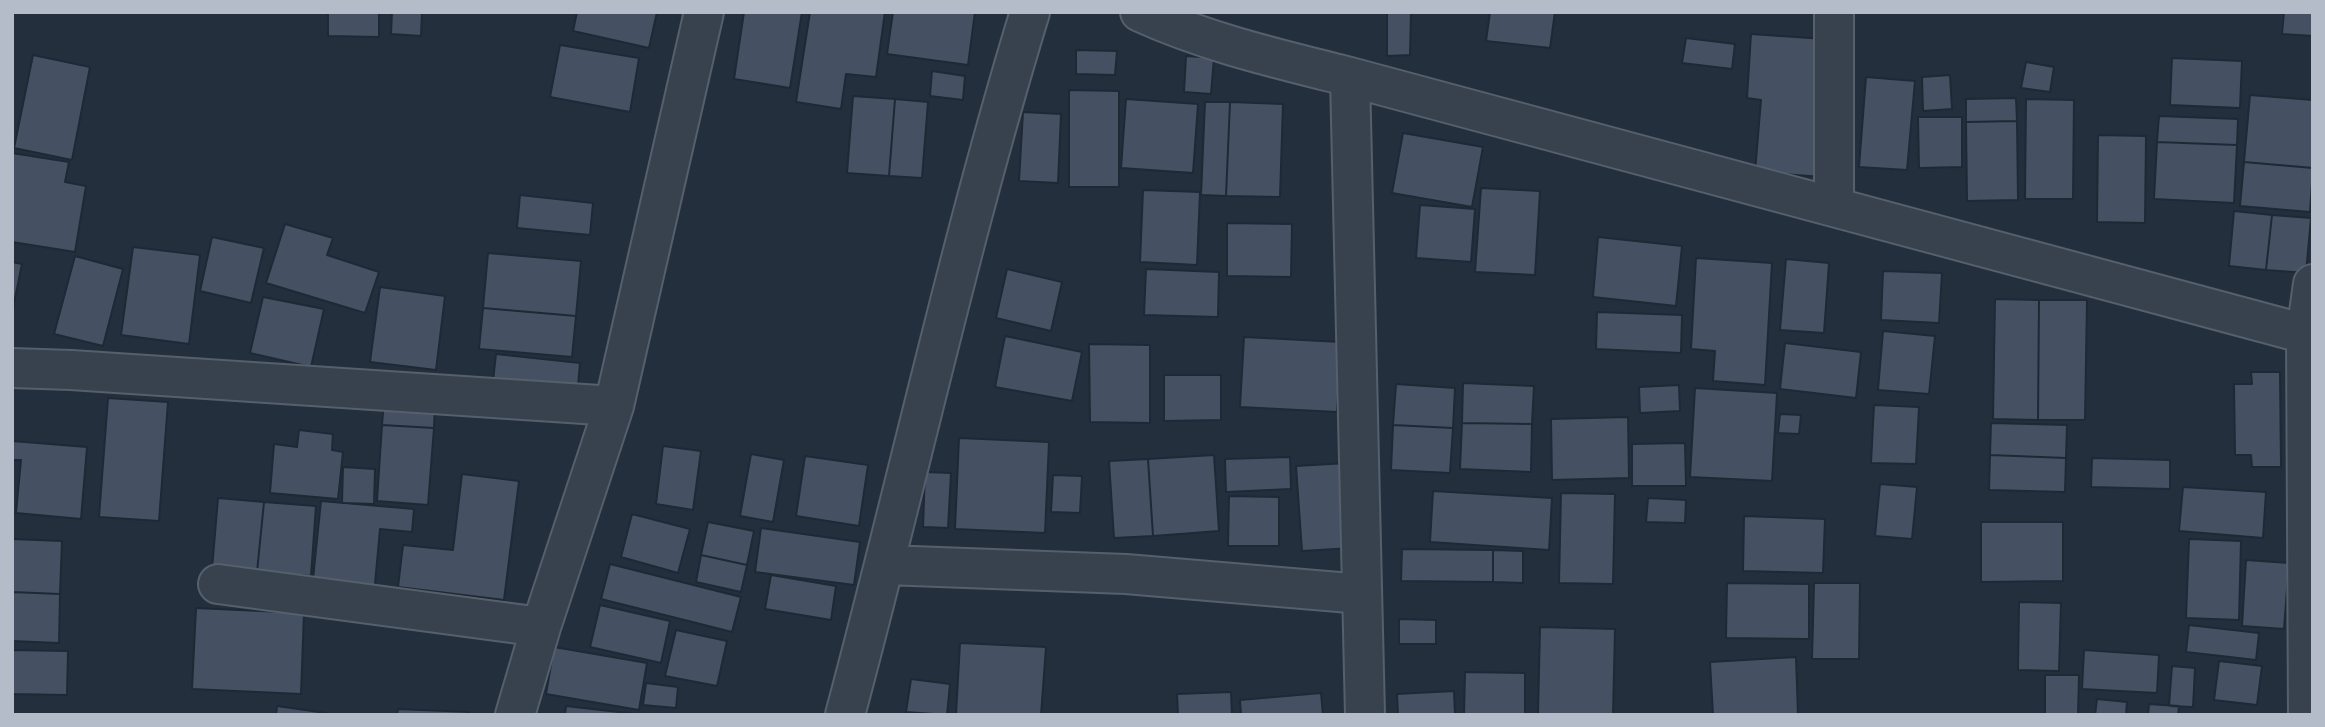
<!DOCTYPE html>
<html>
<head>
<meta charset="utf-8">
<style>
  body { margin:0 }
  #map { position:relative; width:2325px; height:727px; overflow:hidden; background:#242f3e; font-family:Signika,sans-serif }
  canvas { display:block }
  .frame { position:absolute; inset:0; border:14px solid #b4bcc9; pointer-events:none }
</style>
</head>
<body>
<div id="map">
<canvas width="2325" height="727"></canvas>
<div class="frame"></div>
</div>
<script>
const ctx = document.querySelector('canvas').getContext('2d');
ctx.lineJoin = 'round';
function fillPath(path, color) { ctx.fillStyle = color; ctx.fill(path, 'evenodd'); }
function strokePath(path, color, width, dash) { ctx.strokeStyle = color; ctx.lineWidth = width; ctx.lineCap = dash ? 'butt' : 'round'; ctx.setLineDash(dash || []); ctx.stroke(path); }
const building = new Path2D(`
  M328 12H379V37L328 36Z
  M392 12H422L421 36 391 34Z
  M577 12H657L649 48 573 31Z
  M744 12H802L790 88 734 79Z
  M810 12H885L876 77 846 74 841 109 796 102Z
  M893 12H975L968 65 887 54Z
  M1387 12H1411L1410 55 1387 56Z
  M1490 12H1555L1550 48 1486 41Z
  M2284 12H2313V36L2282 34Z
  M1751 34 1825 39 1823 177 1755 172 1761 100 1747 98Z
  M1686 38 1735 44 1732 69 1682 63Z
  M560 45 639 58 630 112 550 97Z
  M1076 50 1117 51 1115 75 1076 74Z
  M33 55 90 67 72 160 14 148Z
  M1186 56 1214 58 1211 94 1184 92Z
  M2172 58 2242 61 2240 108 2170 105Z
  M2026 62 2054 67 2050 92 2021 88Z
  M932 71 965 76 963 100 930 96Z
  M1950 75 1952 109 1923 111 1922 77Z
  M1866 77 1915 81 1907 170 1859 167Z
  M1069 90 1119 91V187H1069Z
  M2250 95 2313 100V168L2244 162Z
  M853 96 895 99 889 176 847 173Z
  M2016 98 2017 121 1966 122V99Z
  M895 99 928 102 922 178 889 176Z
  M1126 99 1198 104 1193 173 1121 168Z
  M2026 99 2074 100 2073 199H2025Z
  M1205 102H1230L1226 196 1201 195Z
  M1230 102 1283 104 1280 197 1226 196Z
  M1023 112 1061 114 1058 183 1019 181Z
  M2159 116 2238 119 2237 145 2157 142Z
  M1918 117H1962V167L1919 168Z
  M2017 121 2018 200 1967 201 1966 122Z
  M1403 133 1483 147 1472 207 1392 193Z
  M2098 135 2146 136 2145 223 2097 222Z
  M2157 142 2237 145 2234 203 2154 199Z
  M12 153 69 162 65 182 86 186 75 252 12 242Z
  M2244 162 2313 168 2310 212 2240 206Z
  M1481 188 1540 191 1535 275 1475 272Z
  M1143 190 1200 192 1197 265 1140 262Z
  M520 195 593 203 590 235 517 228Z
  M1420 205 1475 209 1471 262 1416 258Z
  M2234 211 2272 215 2266 270 2229 266Z
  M2272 215 2311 218 2306 273 2266 270Z
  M1227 223 1292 224 1291 277 1227 276Z
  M285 224 333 238 327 255 379 272 365 313 266 283Z
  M212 237 264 248 251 303 200 291Z
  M1598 237 1682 246 1676 306 1593 297Z
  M133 247 200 255 189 344 121 335Z
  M488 253 581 261 576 316 483 308Z
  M75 256 123 269 103 346 54 334Z
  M1696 258 1772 263 1765 385 1713 381 1715 351 1691 349Z
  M1786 259 1829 263 1824 333 1780 330Z
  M12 262 22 264 12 313Z
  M1007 269 1062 282 1051 331 996 318Z
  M1146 269 1219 272 1218 317 1144 315Z
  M1883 271 1942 273 1939 323 1881 320Z
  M380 287 445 296 436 370 370 362Z
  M263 297 324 309 311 367 250 353Z
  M1995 299 2039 300 2038 420 1993 419Z
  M2039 300H2087L2085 420H2038Z
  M483 308 576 316 572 357 479 349Z
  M1597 312 1682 315 1681 353 1596 349Z
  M1883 331 1935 336 1929 394 1878 390Z
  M1005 336 1082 352 1072 401 995 387Z
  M1244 337 1341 342 1337 412 1240 407Z
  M1785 343 1861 352 1856 398 1780 389Z
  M1089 344 1150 345V423L1090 422Z
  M496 354 580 363 577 398 492 390Z
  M2251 372H2280L2281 467H2252L2251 455H2235L2234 384H2252Z
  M1164 375H1221V420L1164 421Z
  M1463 383 1534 386 1532 424 1462 423Z
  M1396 384 1455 388 1453 428 1393 425Z
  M1679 385 1680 411 1640 413 1639 387Z
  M1695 388 1777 393 1772 481 1690 477Z
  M108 398 168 402 159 521 99 517Z
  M384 400 435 404 434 428 382 425Z
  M1874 405 1919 407 1916 464 1871 463Z
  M1780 414 1801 415 1799 434 1778 433Z
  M1628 417 1629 478 1552 480 1551 419Z
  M1462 423 1532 424 1531 472 1460 469Z
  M1991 423 2067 425 2066 458 1990 455Z
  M382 425 434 428 428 505 377 501Z
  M1393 425 1453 428 1450 473 1391 470Z
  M299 430 333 434 332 450 343 452 338 499 270 493 274 444 297 447Z
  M959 438 1049 442 1045 533 955 529Z
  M12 441 87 447 81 519 16 513 21 460H12Z
  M1685 443 1686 486H1632V444Z
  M663 446 701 451 693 510 656 504Z
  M751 454 784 460 773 522 740 516Z
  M1214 455 1219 531 1153 536 1148 459Z
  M1990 455 2066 458 2065 492 1989 490Z
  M805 456 868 465 859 526 796 516Z
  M1290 457 1291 489 1226 492 1225 459Z
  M2092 458 2170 460V489L2091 487Z
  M1148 459 1153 536 1114 538 1109 461Z
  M1347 463 1352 548 1302 551 1296 466Z
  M343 467 375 469 374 504 342 503Z
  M925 472 951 473 948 528 923 527Z
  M462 474 519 481 504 600 398 587 403 545 453 550Z
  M1053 475 1082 476 1080 513 1051 512Z
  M1880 484 1917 487 1912 539 1875 536Z
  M2183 487 2266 492 2263 538 2179 531Z
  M1433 491 1552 498 1549 550 1430 542Z
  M1561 493 1615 494 1613 584 1559 583Z
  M1229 496 1279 497V546H1228Z
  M218 498 264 502 257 572 212 569Z
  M1648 498 1686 500 1685 523 1646 522Z
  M321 501 414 509 412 532 380 529 374 595 312 589Z
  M264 502 316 506 311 576 257 572Z
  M632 514 690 529 678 573 621 557Z
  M1744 516 1825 519 1823 573 1743 571Z
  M708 522 754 531 747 565 701 555Z
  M1981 522H2063V581L1981 582Z
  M761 528 860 542 854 585 755 572Z
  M12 539 62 541 60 594 12 592Z
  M2189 539 2241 541 2239 620 2186 618Z
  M1402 549 1493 550V582L1401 581Z
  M1493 550 1523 551V583L1493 582Z
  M701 555 747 565 741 592 696 582Z
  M2246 560 2289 563 2284 629 2242 626Z
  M610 564 741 597 732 632 601 599Z
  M771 575 836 586 831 620 765 609Z
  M1727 583 1809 584V639L1726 638Z
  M1814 583H1860L1859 659H1812Z
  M12 592 60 594 59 643 12 641Z
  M2019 602 2061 603 2059 671 2018 670Z
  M600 605 670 621 661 663 590 647Z
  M196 608 304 613 301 694 192 689Z
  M1399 619 1436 620V644H1399Z
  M2189 625 2259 633 2256 660 2186 652Z
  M1540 627 1615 629 1613 715H1538Z
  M676 630 727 641 717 686 665 676Z
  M960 643 1046 647 1041 715 956 714Z
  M554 647 647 663 639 710 546 694Z
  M12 650 68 651 67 695 12 694Z
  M2084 650 2159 655 2157 693 2082 689Z
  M1796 657 1798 715H1713L1710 662Z
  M2219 661 2262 666 2257 705 2214 700Z
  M2172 666 2195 668 2193 707 2169 706Z
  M1465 672 1525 673V715H1464Z
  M2045 675H2079L2078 715H2045Z
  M911 679 950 684 947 715 906 712Z
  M646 683 678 687 676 708 643 705Z
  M1454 691 1455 715H1398L1397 694Z
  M1231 692 1232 715H1178L1177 694Z
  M1321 693 1323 715H1241L1240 700Z
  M2097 699 2127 702 2126 715H2095Z
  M2149 704 2179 706 2178 715H2148Z
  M277 706 326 713V715H276Z
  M566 706 636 714 565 715Z
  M398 709 469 712V715H397Z`);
fillPath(building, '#455162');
strokePath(building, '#1f2835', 2);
const minor = new Path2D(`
  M1140 12C1208 43 1279 59 1350 77L2313 336
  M1834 12V206
  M1350 77 1365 715
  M12 368 71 370 614 406
  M886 565 1126 574 1362 594
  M218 584 541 627
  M515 715 541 627 614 406 704 12
  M845 715C908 481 959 244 1030 12
  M2308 715 2306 334 2313 284`);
strokePath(minor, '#565f6c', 42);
strokePath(minor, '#38414e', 38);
</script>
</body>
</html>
